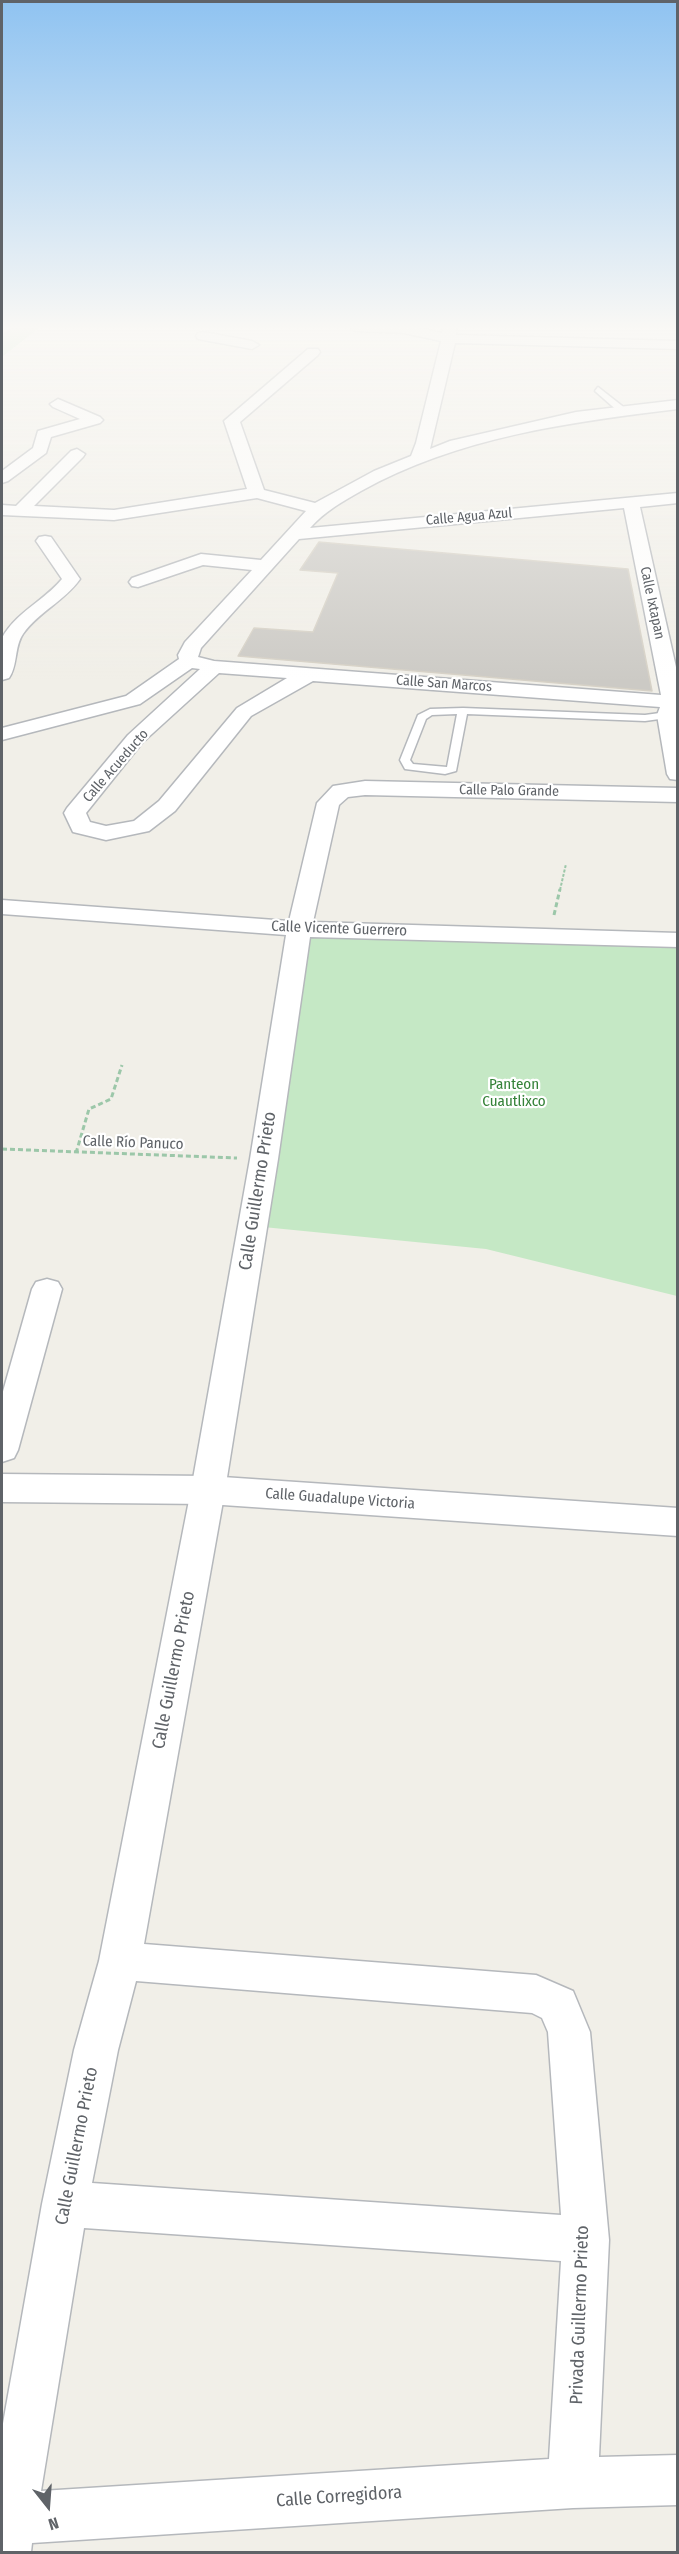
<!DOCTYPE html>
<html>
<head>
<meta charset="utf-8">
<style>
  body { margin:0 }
  #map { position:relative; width:679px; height:2554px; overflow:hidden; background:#f1efe8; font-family:"Fira Sans Condensed",sans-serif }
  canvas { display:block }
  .frame { position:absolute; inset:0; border:3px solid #5f6368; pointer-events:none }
  .north { position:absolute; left:18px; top:2476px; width:60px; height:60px; -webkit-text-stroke:4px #fff; paint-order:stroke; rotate:163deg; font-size:16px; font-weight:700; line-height:24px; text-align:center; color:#5f6368 }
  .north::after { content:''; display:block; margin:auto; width:21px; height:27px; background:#5f6368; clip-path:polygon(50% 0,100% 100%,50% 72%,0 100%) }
</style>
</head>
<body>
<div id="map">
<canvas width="679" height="2554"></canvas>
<div class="frame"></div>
<div class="north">N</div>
</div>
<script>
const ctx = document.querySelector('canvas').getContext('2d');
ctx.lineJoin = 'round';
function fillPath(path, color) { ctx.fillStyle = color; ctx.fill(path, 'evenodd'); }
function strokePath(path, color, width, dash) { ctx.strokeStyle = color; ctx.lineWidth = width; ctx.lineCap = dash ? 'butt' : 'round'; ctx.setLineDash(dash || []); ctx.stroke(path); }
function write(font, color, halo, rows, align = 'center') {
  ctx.font = font + ' "Fira Sans Condensed",sans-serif'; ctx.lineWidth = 4.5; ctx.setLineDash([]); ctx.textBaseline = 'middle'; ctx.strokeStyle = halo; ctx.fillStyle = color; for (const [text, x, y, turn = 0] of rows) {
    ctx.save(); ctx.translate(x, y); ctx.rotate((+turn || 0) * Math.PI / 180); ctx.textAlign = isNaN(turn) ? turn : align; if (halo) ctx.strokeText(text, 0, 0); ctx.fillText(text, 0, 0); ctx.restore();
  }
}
fillPath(new Path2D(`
  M2 324H44L2 357Z
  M299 929 677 940V1296L486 1249 253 1226Z`), '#c5e8c5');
const building = new Path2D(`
  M319 542 628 569 652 691 238 656 254 628 313 632 338 573 300 570Z`);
fillPath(building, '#cccac5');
strokePath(building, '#d6d1c6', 1.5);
const service = new Path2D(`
  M598 387 626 409V413H620L595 391Z
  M463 708 645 715 667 712 672 715 667 718 645 721 467 714 456 771 445 774 405 769 400 760 418 715 430 709ZM457 714 447 767 413 764 410 760 426 719 432 715Z`);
const minor = new Path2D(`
  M2 324H14L7 332 2 333Z
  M353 324H400L442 333 443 324H457L456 335 678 341V349L455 343 430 449 450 441 576 412 678 400V409C569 422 458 437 361 491 342 502 325 511 310 528L678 493V503L640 507 678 676V780L670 779 667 774 657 715 660 707 313 681 251 716 175 811 149 831 106 840 73 832 64 813 67 808 128 735 200 669 192 668 140 704 2 740V728L126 696 179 659 178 655 185 642 252 570 203 565 138 587 132 586 129 582 132 578 201 554 261 560 306 511 257 498 114 520 2 515V505L16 506 71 451 77 449 85 454 83 457 34 506 114 510 247 489 224 421 308 349H318L320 352 318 355 240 422 264 490 315 503 374 471 411 456 416 443 441 341 404 333 358 331 353 330 351 327ZM624 508 661 695 214 661 198 657 201 648 299 539ZM219 673 287 678 237 708 159 801 134 821 106 826 90 822 86 813 142 743Z
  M203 332 252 341 259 345 252 349 198 339 196 336 198 333Z
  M58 399 100 417 103 420 100 423 51 437 46 453 8 481 2 483V471L33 448 38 431 80 419 53 407 50 404Z
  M45 536 51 537 80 579C65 601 38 612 23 634 14 647 18 665 9 678L2 680V638C16 612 44 601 62 579L36 541 39 537Z
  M365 781 678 788V802L365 795 348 797 339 805 313 922 678 933V947L310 937 278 1159 225 1490 144 1944 536 1975 573 1991 590 2032 609 2240 599 2457 678 2455V2505L573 2508 32 2543 31 2552H2V2429L42 2204 74 2050 99 1961 191 1490 250 1159 286 935 2 914V900L289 921 317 803 333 786ZM136 1981 532 2013 542 2018 548 2032 561 2215 92 2183 118 2050ZM84 2228 561 2261 549 2459 41 2491Z
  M47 1279 58 1282 62 1289 18 1450 14 1458 2 1462V1395L32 1289 36 1282Z`);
const tertiary = new Path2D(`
  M2 1474 208 1476 678 1508V1536L208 1504 2 1502Z`);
strokePath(service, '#b5b8bc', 3);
strokePath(minor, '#b5b8bc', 3);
strokePath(tertiary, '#b5b8bc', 3);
strokePath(new Path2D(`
  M560 890 566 864`), '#9cc7a9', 2, [3, 1.5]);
strokePath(new Path2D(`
  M554 915 560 889
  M2 1149 237 1158
  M76 1153 89 1109 111 1099 122 1065`), '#9cc7a9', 3, [5, 3]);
fillPath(service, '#fff');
fillPath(minor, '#fff');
fillPath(tertiary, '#fff');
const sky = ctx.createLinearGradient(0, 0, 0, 682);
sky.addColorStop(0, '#8fc3f1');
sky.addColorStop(0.48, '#f9f8f5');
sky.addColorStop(1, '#f9f8f500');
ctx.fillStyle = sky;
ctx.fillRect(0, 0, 679, 682);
write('14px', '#5f6368', '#fff', [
  ["Calle Agua Azul",469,517,-5],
  ["Calle Ixtapan",652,603,78],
  ["Calle San Marcos",444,684,4],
  ["Calle Acueducto",116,766,-49],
  ["Calle Palo Grande",509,791,1]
]);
write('15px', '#5f6368', '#fff', [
  ["Calle Vicente Guerrero",339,929,2],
  ["Calle Río Panuco",133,1143,2],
  ["Calle Guadalupe Victoria",340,1499,4]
]);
write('15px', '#348238', '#fff', [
  ["Panteon",514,1085],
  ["Cuautlixco",514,1102]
]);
write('18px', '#5f6368', '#fff', [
  ["Calle Guillermo Prieto",258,1191,-81],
  ["Calle Guillermo Prieto",174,1670,-79],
  ["Calle Guillermo Prieto",77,2146,-79],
  ["Privada Guillermo Prieto",580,2315,-88],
  ["Calle Corregidora",339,2497,-4]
]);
</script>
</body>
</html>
